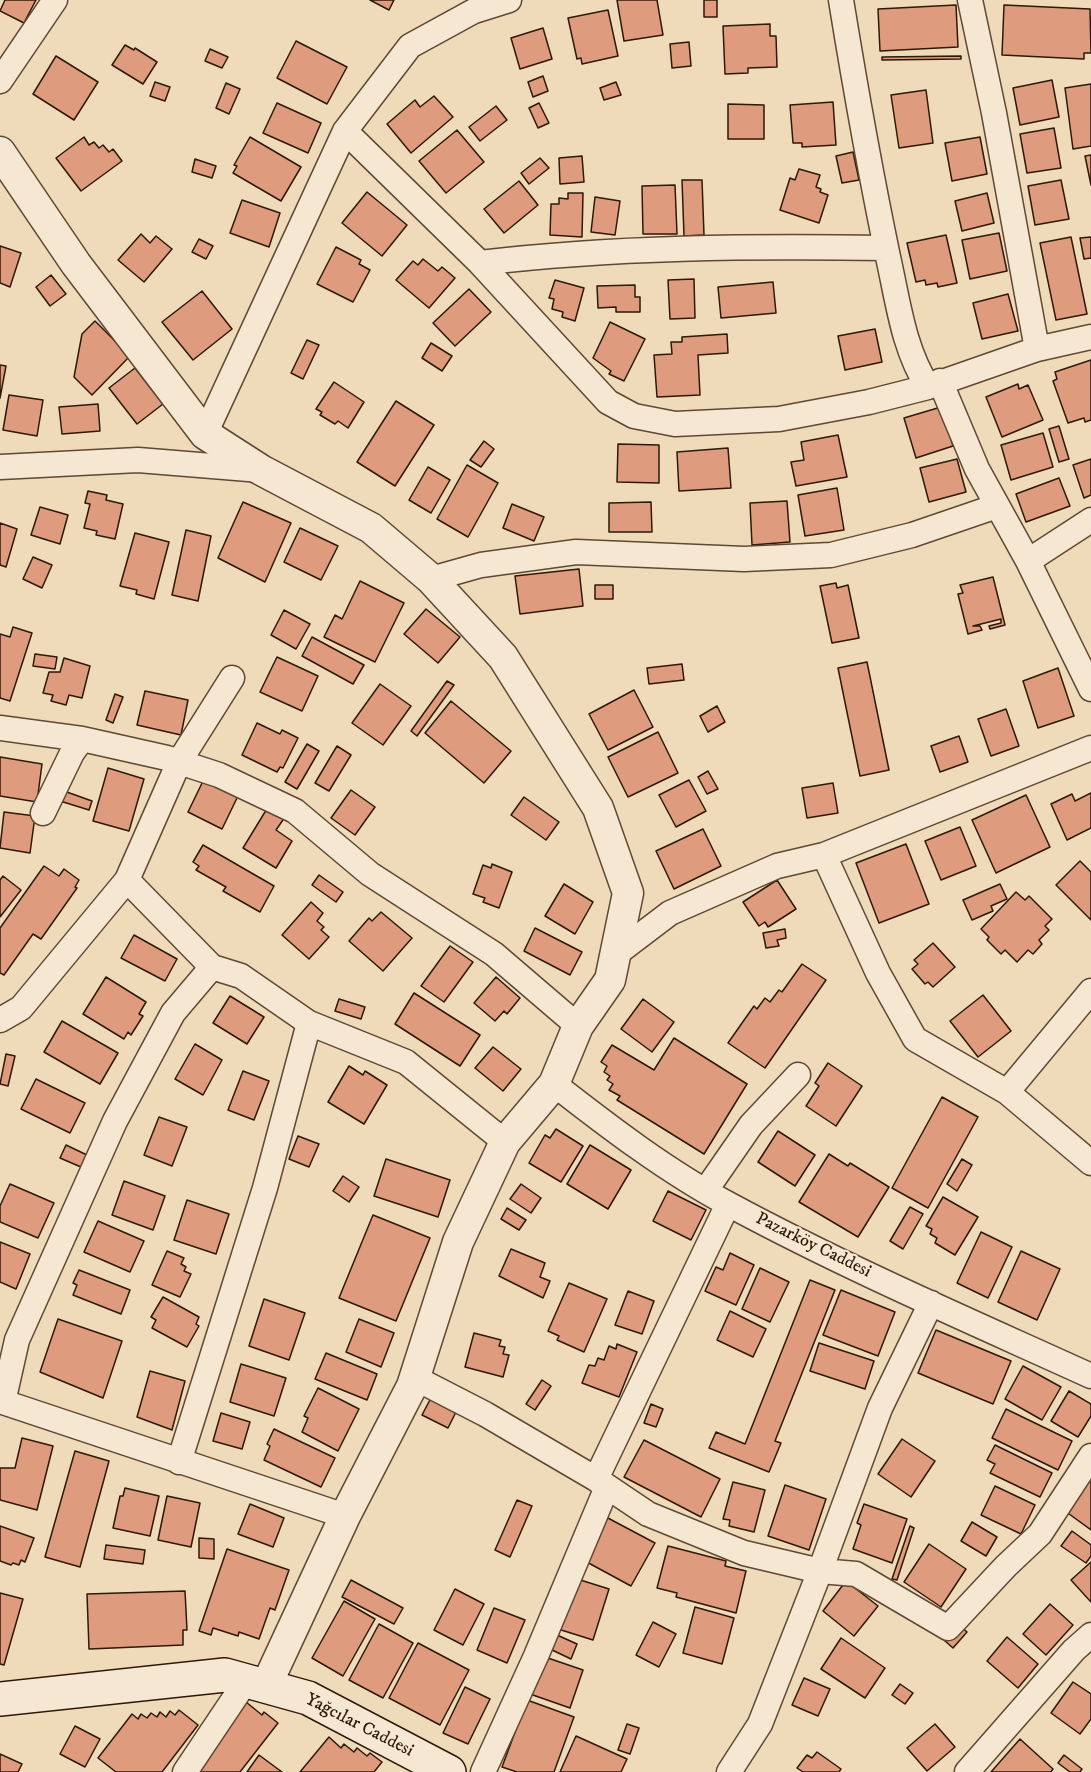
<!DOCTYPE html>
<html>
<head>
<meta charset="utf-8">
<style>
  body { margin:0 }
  canvas { display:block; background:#efdaba }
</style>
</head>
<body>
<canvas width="1091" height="1772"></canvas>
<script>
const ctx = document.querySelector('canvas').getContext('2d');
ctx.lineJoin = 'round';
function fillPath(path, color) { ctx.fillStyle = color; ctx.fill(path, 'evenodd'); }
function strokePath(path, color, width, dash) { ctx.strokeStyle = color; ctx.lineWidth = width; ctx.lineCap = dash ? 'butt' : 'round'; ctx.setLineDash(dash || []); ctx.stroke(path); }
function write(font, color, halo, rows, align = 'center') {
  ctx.font = font + ' "IM FELL DW Pica",serif'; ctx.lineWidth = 4.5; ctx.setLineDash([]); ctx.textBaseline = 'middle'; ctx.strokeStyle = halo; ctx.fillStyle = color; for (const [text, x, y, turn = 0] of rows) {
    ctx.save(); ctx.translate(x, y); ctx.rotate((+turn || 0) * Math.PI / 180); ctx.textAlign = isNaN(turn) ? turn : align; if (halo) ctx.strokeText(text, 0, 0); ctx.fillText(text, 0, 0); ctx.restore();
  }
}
const building = new Path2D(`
  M5 0H36L24 23 0 11Z
  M370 0H394L389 10Z
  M617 0H657L663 35 624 41Z
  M704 0H717V17H704Z
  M956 5 958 47 880 51 878 9Z
  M1004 5 1090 9 1091 53H1084V59L1002 55Z
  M608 10 618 56 582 64 581 58 577 59 568 18Z
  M770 24V36H776L777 67 748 68V73L725 74 723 26Z
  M543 28 552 59 520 69 511 38Z
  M296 41 347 67 327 104 277 78Z
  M689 42 691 66 672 68 670 44Z
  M125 45 134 50 135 48 157 62 143 84 112 65Z
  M210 49 228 57 222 68 205 61Z
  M56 56 98 82 74 120 33 94Z
  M961 56V59L882 60V57Z
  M543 76 548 91 533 97 528 82Z
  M1052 80 1059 117 1020 125 1013 88Z
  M155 82 170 87 165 101 150 96Z
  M616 82 621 95 604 100 600 88Z
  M226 83 240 89 229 114 216 108Z
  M1091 84V146L1073 149 1065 88Z
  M926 90 933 143 899 148 891 95Z
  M434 96 453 117 411 153 387 124 415 100 420 107Z
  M833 102 836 145 802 147V143H793L790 105Z
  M277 103 321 123 308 153 263 133Z
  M539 103 549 123 538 128 529 108Z
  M728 104 764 105V139H728Z
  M496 106 507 120 480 141 469 127Z
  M1054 128 1061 168 1027 173 1020 134Z
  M457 130 484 162 446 193 419 161Z
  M84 137 89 145 94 142 99 148 103 145 109 152 113 149 122 161 81 191 56 158Z
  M250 137 301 167 281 201 233 173 237 166 234 165Z
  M980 137 987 174 952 181 945 143Z
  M853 152 859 180 842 183 836 156Z
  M1091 155V185L1085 156Z
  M582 156 584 182 560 184 559 158Z
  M540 158 549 168 529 184 521 173Z
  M195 159 216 166 212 178 192 172Z
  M799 169 820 175 816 187 821 189 820 192 828 195 819 223 780 210 790 178 795 180Z
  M682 180H702L704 235 684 236Z
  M1061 180 1069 219 1035 225 1028 186Z
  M519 181 538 205 504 233 484 209Z
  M675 185 677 234H643L642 186Z
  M367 192 407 225 382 256 342 223Z
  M568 193H583L582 237 550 235 551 204H559V198L568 199Z
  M987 193 994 223 962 231 955 201Z
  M595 197 620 201 615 235 591 232Z
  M242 200 280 213 269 247 230 233Z
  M999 233 1007 271 970 279 962 240Z
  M141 234 150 243 156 236 172 249 144 282 118 260Z
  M946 235 957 283 938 287 937 283 926 285 925 280 916 282 907 243Z
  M1071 237 1087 314 1056 320 1040 243Z
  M1091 237V258L1084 259 1080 238Z
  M199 239 213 246 206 259 192 252Z
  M0 246 21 253 10 287 0 283Z
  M336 247 361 260 359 264 370 270 353 302 317 284Z
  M423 259 438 271 442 267 455 278 429 308 396 280 413 261 418 265Z
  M51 275 66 294 50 306 36 287Z
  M694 279 695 318 670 319 668 280Z
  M555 280 584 288 575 321 562 317 563 312 552 309 554 299 549 298Z
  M773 282 776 313 721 318 718 287Z
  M635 285V297H640V312H616V307L598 308 597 286Z
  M469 289 491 312 455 346 433 323Z
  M202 291 232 329 193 360 162 322Z
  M1008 294 1018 331 982 339 973 303Z
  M95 321 130 356 92 395 74 377 82 334Z
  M610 322 645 339 624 381 609 374 611 371 593 358Z
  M875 329 882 362 845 370 838 336Z
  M727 334 728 353 698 355 700 395 657 397 654 355 672 354 671 342H682V337Z
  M307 340 319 345 303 379 291 373Z
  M431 343 452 356 442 371 422 358Z
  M1091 360V420L1085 422 1084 418 1068 423 1053 381 1057 379 1055 372Z
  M0 365 6 366 0 398Z
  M135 368 163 404 137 424 109 388Z
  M334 382 364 402 348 428 338 421 335 424 320 415 322 412 316 409Z
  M1018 384 1019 389 1028 385 1043 420 1002 437 986 397Z
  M9 395 43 400 37 436 3 430Z
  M396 401 434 425 395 486 357 462Z
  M98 404 100 431 62 434 59 407Z
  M941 407 953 446 916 458 904 418Z
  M1059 426 1069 459 1059 462 1049 429Z
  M1043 433 1053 467 1011 480 1001 445Z
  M838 435 847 477 796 486 791 462 804 460 801 442Z
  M484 441 494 449 481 467 470 460Z
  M618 444 659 445V483L617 482Z
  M728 448 731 488 679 491 677 452Z
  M957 459 966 492 929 502 920 468Z
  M1091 459V495L1084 498 1073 465Z
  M467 465 498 483 468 537 437 519Z
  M428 467 450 480 431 513 409 500Z
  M1059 478 1070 506 1026 522 1016 494Z
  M837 488 844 530 805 536 798 495Z
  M88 491 107 495 106 500 123 504 115 539 96 535 97 531 84 528 90 504 85 503Z
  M787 501 790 542 752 545 750 503Z
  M243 502 291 523 265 582 218 558Z
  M651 502 652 532H609V503Z
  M512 504 544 517 534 541 503 528Z
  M40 507 68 515 60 544 31 535Z
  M0 523 17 529 6 567 0 565Z
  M300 528 338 546 321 580 284 562Z
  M186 530 211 536 198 601 172 595Z
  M135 533 169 542 154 599 136 594 137 590 120 586Z
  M33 557 52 565 42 588 23 579Z
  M579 569 583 606 520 614 515 576Z
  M993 577 1005 625 990 629 989 626 1001 623V619L973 626H980L982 630 968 634 958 594 963 593 960 585Z
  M360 581 404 603 375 662 324 637 335 615 342 619Z
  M836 583 837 588 848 585 859 638 832 643 820 586Z
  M595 585H613V599H595Z
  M426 609 460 637 438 663 404 634Z
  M284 610 310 624 296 649 271 635Z
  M13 627 32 633 10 701 0 698V634L10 637Z
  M312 637 364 665 353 684 302 656Z
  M35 654 57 657 55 669 33 666Z
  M277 657 318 676 302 711 260 692Z
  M64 658 90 666 82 698 69 695 66 705 51 701 53 695 43 693 49 672H60Z
  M867 662 889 770 860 776 838 668Z
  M682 664 684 680 649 684 647 668Z
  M1058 668 1074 716 1038 728 1023 681Z
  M447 681 454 685 417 736 411 731Z
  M380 684 411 706 383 745 352 723Z
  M634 690 653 727 608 750 589 714Z
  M145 691 188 700 181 735 137 725Z
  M115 694 123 697 113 723 106 720Z
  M451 701 511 751 484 783 425 733Z
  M717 706 725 722 708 732 700 716Z
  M1006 709 1019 746 991 756 978 719Z
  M257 723 280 734 282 730 298 738 283 768 280 767 277 772 242 755Z
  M658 732 678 773 628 797 608 757Z
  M959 736 968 762 940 772 931 746Z
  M307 744 319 751 297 789 285 782Z
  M337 746 351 755 329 791 315 783Z
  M0 757 42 764 37 802 0 796Z
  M108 768 144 779 129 831 93 821Z
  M708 771 718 789 707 794 698 777Z
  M204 779 238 796 222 829 188 812Z
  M689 780 706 811 676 827 659 795Z
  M833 783 838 813 807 818 802 788Z
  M351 790 375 807 355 835 331 818Z
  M64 791 92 801 89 810 60 801Z
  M1091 793V828L1067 840 1051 804 1072 794 1075 801Z
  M1026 795 1050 847 996 873 972 820Z
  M524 797 559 822 546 840 511 815Z
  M268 807 285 817 276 830 292 841 276 868 243 848Z
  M4 812 35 816 30 853 0 848Z
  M960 827 976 866 941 880 925 841Z
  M703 829 721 866 674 889 656 851Z
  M906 844 929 904 879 923 856 863Z
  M203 845 274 886 260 912 223 891 226 887 196 870 199 866 193 862Z
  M1080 861 1091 872V920L1056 885Z
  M492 864 512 872 499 908 483 902 485 898 473 894 483 865 491 868Z
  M44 866 59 876 64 869 79 880 75 887 77 888 41 939 33 934 4 975 0 973V928Z
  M319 875 343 892 336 902 312 885Z
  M3 876 21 890 0 917V880Z
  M777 880 796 909 768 927 765 922 759 926 743 902Z
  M564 884 593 902 575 934 545 916Z
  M1000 884 1007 899 991 906 993 911 972 920 963 900Z
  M1016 892 1025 900 1029 896 1052 919 1045 926 1049 930 1039 940 1042 944 1033 954 1028 950 1017 962 1005 950 1001 954 987 940 989 937 981 929Z
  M311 902 323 913 317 921 324 927 321 930 329 937 309 959 282 935Z
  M381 912 412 938 383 971 349 941 369 918 372 921Z
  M535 928 582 952 570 975 524 951Z
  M785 929 786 938 777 940 779 946 766 948 763 933Z
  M134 935 177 959 165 981 121 958Z
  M933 943 955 967 933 987 928 982 925 984 912 969 918 964 914 960Z
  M450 946 473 962 444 1002 421 986Z
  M802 964 826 980 765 1068 728 1043 754 1006 757 1009 765 998 770 1002 779 990 782 992Z
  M106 977 146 1002 139 1014 143 1016 131 1035 128 1032 124 1039 83 1014Z
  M496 977 520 998 507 1014 504 1011 495 1021 474 1003Z
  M414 993 480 1035 460 1066 395 1024Z
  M983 995 1011 1031 978 1057 950 1021Z
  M230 996 264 1017 247 1044 213 1023Z
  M339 999 365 1007 361 1019 335 1011Z
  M643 999 674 1022 652 1052 621 1029Z
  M62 1021 118 1053 100 1084 44 1052Z
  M674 1038 747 1084 704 1154 617 1100 620 1096 609 1090 613 1084 607 1080 610 1076 604 1072 607 1066 601 1062 612 1045 654 1070Z
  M195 1044 222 1060 203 1095 175 1079Z
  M493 1047 521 1069 503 1091 475 1068Z
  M6 1054 15 1056 8 1086 0 1084Z
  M828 1063 862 1086 836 1126 806 1106 819 1086 815 1083Z
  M349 1066 363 1075 365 1071 387 1085 364 1124 328 1102Z
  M243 1071 269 1081 254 1120 228 1110Z
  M36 1079 85 1103 70 1133 21 1109Z
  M942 1097 978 1117 928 1208 892 1188Z
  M159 1117 187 1127 172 1166 144 1155Z
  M556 1129 583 1146 561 1182 529 1163 545 1135 550 1138Z
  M778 1131 815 1155 795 1186 758 1162Z
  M298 1136 319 1144 309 1167 289 1159Z
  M66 1145 87 1155 81 1167 60 1158Z
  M590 1145 631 1170 608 1209 567 1184Z
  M829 1154 848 1166 850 1163 889 1187 858 1237 799 1202Z
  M386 1159 450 1180 438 1217 374 1196Z
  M962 1159 972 1165 957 1191 947 1184Z
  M343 1176 359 1187 349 1202 333 1191Z
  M124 1181 165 1196 153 1230 112 1215Z
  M10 1184 54 1203 38 1238 0 1222V1206Z
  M521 1184 541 1198 531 1213 510 1199Z
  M668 1191 706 1210 691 1240 653 1221Z
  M943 1197 978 1217 955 1255 935 1243 937 1238 930 1234 932 1229 926 1226Z
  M187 1200 229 1214 216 1254 174 1240Z
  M910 1207 923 1214 903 1249 890 1241Z
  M507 1208 526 1220 519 1230 501 1219Z
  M373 1215 430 1238 396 1321 339 1298Z
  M98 1221 144 1241 130 1272 84 1252Z
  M981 1232 1012 1247 988 1298 957 1283Z
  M0 1242 30 1254 16 1289 0 1282Z
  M511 1249 545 1263 540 1277 550 1281 543 1298 499 1276Z
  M167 1251 184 1258 181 1264 186 1267 184 1271 191 1274 180 1297 152 1285Z
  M1021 1251 1060 1269 1037 1320 998 1302Z
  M730 1253 754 1265 736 1305 705 1291 716 1267 723 1270Z
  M760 1268 789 1282 770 1322 742 1309Z
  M79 1270 130 1290 121 1314 73 1295 77 1285 73 1283Z
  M810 1280 835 1290 775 1441 781 1443 769 1472 709 1448 716 1432 745 1444Z
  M569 1283 607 1299 584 1352 557 1340 559 1336 548 1331Z
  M841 1290 895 1312 878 1356 823 1335Z
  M628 1291 654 1301 642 1334 615 1325Z
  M163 1297 199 1317 196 1324 199 1326 187 1347 152 1328 156 1320 151 1317Z
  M264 1299 305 1313 289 1360 249 1346Z
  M730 1311 766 1329 753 1357 717 1340Z
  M58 1319 122 1341 103 1398 40 1372Z
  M359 1319 394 1333 381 1367 346 1352Z
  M936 1330 1011 1361 993 1404 918 1373Z
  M474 1333 501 1340 499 1346 505 1347 503 1354 509 1355 503 1377 465 1367Z
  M819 1343 874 1361 865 1389 810 1371Z
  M617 1344 637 1352 619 1397 582 1383 589 1365 595 1366 598 1358 604 1360 609 1346 616 1349Z
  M326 1353 377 1374 367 1400 315 1379Z
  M241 1364 286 1378 274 1416 230 1402Z
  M1023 1366 1061 1387 1042 1420 1005 1399Z
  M150 1371 185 1381 172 1430 137 1417Z
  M542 1380 551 1386 535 1410 526 1404Z
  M318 1388 359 1409 338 1451 302 1432 308 1418 304 1416Z
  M1069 1391 1091 1404V1416L1078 1437 1051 1421Z
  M432 1396 457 1410 448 1428 422 1415Z
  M651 1404 663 1409 656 1427 644 1423Z
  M1006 1409 1072 1441 1058 1470 992 1438Z
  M221 1413 250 1422 242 1449 213 1441Z
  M274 1429 335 1458 321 1487 264 1460 270 1446 267 1444Z
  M22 1438 53 1446 37 1510 0 1500V1468H15Z
  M902 1439 935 1461 911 1497 878 1474Z
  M644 1440 720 1479 701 1517 624 1477Z
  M995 1445 1052 1473 1040 1497 990 1473 995 1464 987 1460Z
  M75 1451 109 1461 80 1567 45 1557Z
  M1091 1475V1530L1065 1511Z
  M733 1482 765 1490 754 1532 729 1526 730 1520 723 1519Z
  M785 1485 826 1499 809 1550 768 1536Z
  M995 1486 1035 1505 1021 1534 981 1515Z
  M125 1488 159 1496 150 1536 113 1528 120 1496H123Z
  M167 1496 200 1503 191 1547 158 1540Z
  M517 1500 532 1506 510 1557 495 1550Z
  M250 1504 284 1518 273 1547 238 1534Z
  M864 1504 907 1519 892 1563 853 1549 861 1525 857 1523Z
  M606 1517 655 1543 631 1586 583 1560Z
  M972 1522 997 1537 986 1556 961 1541Z
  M0 1526 34 1538 25 1562 21 1560 19 1565 13 1563 11 1565 0 1561Z
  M910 1526 914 1528 897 1580 892 1579Z
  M1072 1531 1091 1545V1556L1086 1563 1061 1546Z
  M199 1538 214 1539V1559L199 1558Z
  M929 1544 966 1569 941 1607 904 1582Z
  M106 1545 145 1550 143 1564 104 1559Z
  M668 1546 726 1561 725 1566 746 1571 736 1613 676 1597 677 1593 657 1588Z
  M227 1549 289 1570 275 1610 270 1608 259 1639 239 1632 238 1636 213 1628 211 1635 199 1631Z
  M1091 1562V1602L1071 1580Z
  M574 1578 609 1589 593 1640 558 1629Z
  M351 1580 403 1608 394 1624 342 1597Z
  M846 1581 878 1606 854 1636 823 1611Z
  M455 1589 484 1604 463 1645 434 1630Z
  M185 1591 187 1630H183V1645L89 1649 87 1594Z
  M0 1593 23 1599 4 1665 0 1664Z
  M344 1601 375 1619 343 1676 312 1658Z
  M1050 1604 1073 1625 1046 1655 1023 1634Z
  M695 1607 734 1618 722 1664 683 1653Z
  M494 1608 525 1620 507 1663 477 1650Z
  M653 1622 676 1634 659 1667 636 1655Z
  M379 1624 413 1643 383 1698 349 1680Z
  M958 1624 967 1632 953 1648 944 1640Z
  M557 1635 577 1644 571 1659 550 1649Z
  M1007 1637 1038 1664 1018 1688 987 1661Z
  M841 1638 885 1668 865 1698 821 1669Z
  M418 1643 469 1670 440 1725 389 1698Z
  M542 1656 583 1670 570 1708 530 1694Z
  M804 1678 830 1689 818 1716 792 1705Z
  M1073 1682 1091 1694V1719L1080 1734 1051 1713Z
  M900 1684 913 1693 905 1704 892 1695Z
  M465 1687 490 1699 468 1744 443 1733Z
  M527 1700 574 1717 554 1772H517L502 1767Z
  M246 1702 262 1715 264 1712 278 1723 240 1772H201L194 1767Z
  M179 1710 198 1725 162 1772H116L98 1758 132 1714 138 1719 141 1714 147 1718 151 1713 157 1717 160 1712 166 1717 170 1711 175 1715Z
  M627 1724 639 1728 630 1754 618 1750Z
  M935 1724 955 1747 927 1771 907 1748Z
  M75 1726 100 1739 85 1767 60 1754Z
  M576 1736 627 1759 621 1772H560Z
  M329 1737 341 1748 344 1744 354 1752 357 1748 367 1756 370 1753 382 1762 374 1772H300Z
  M1020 1739 1053 1769 1051 1772H991Z
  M817 1752 841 1769 839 1772H803L797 1768 807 1755 812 1758Z
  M0 1754 22 1764 18 1772H0Z
  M259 1755 282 1772H247Z
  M1064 1755 1082 1769 1080 1772H1070L1058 1763Z`);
fillPath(building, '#df9b7e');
strokePath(building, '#2d1906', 1.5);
const minor = new Path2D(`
  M841 0C855 86 870 171 888 257 898 301 903 348 928 387
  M970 0 994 113 1037 349
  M0 81 55 0
  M345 131 480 263 608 402 634 416 675 424 779 419 869 402 928 387 1037 349 1091 337
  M480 263C614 247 751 246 886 248
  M940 381 977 469 1028 561 1091 689
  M205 434 345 131 410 46 474 11 509 0
  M0 467 138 460 261 470
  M1028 561 1091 520
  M431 579 481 565 576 552 744 559 831 555 912 535 997 506
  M0 728 82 739 167 758 219 775 295 811 370 874 494 954 578 1026
  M43 813 72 753 82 739
  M824 855 878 973 915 1039 1007 1092 1091 1163
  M127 880 212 967 241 976 309 1023 406 1062 505 1142
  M616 954 670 913 777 866 824 855 1091 748
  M212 967 173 1013 115 1121 17 1340 3 1402 345 1516
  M0 1020 21 1008 127 880 179 762 232 678
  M554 1084C609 1127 668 1172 730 1205 847 1268 970 1321 1091 1376
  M1007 1092 1091 991
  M706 1190 751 1125 798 1075
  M415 1378 485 1414 596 1479 648 1514 744 1553 820 1571 856 1574 948 1628 1006 1566 1040 1534 1091 1456
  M179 1462 265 1188 309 1023
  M596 1479 728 1204
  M185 1772 246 1681
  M483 1772 536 1656 607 1487
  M729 1772 760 1724 820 1571 880 1408 931 1303
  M967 1772 1074 1650 1091 1635`);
const tertiary = new Path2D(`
  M0 152 76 264 205 434 261 470 371 528 431 579 503 657 598 808 628 893 610 980 578 1026 554 1084 505 1142 458 1242 412 1386 345 1516 266 1686`);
const secondary = new Path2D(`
  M0 1699 225 1675 308 1698 449 1772`);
strokePath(minor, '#5e4933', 27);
strokePath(tertiary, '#5e4933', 33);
strokePath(secondary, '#2d1906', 36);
strokePath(minor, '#f5e7d2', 24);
strokePath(tertiary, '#f5e7d2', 30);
strokePath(secondary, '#f5e7d2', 33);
write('18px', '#2d1906', '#f5e7d2', [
  ["Pazarköy Caddesi",813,1246,26],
  ["Yağcılar Caddesi",359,1726,27]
]);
</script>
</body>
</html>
